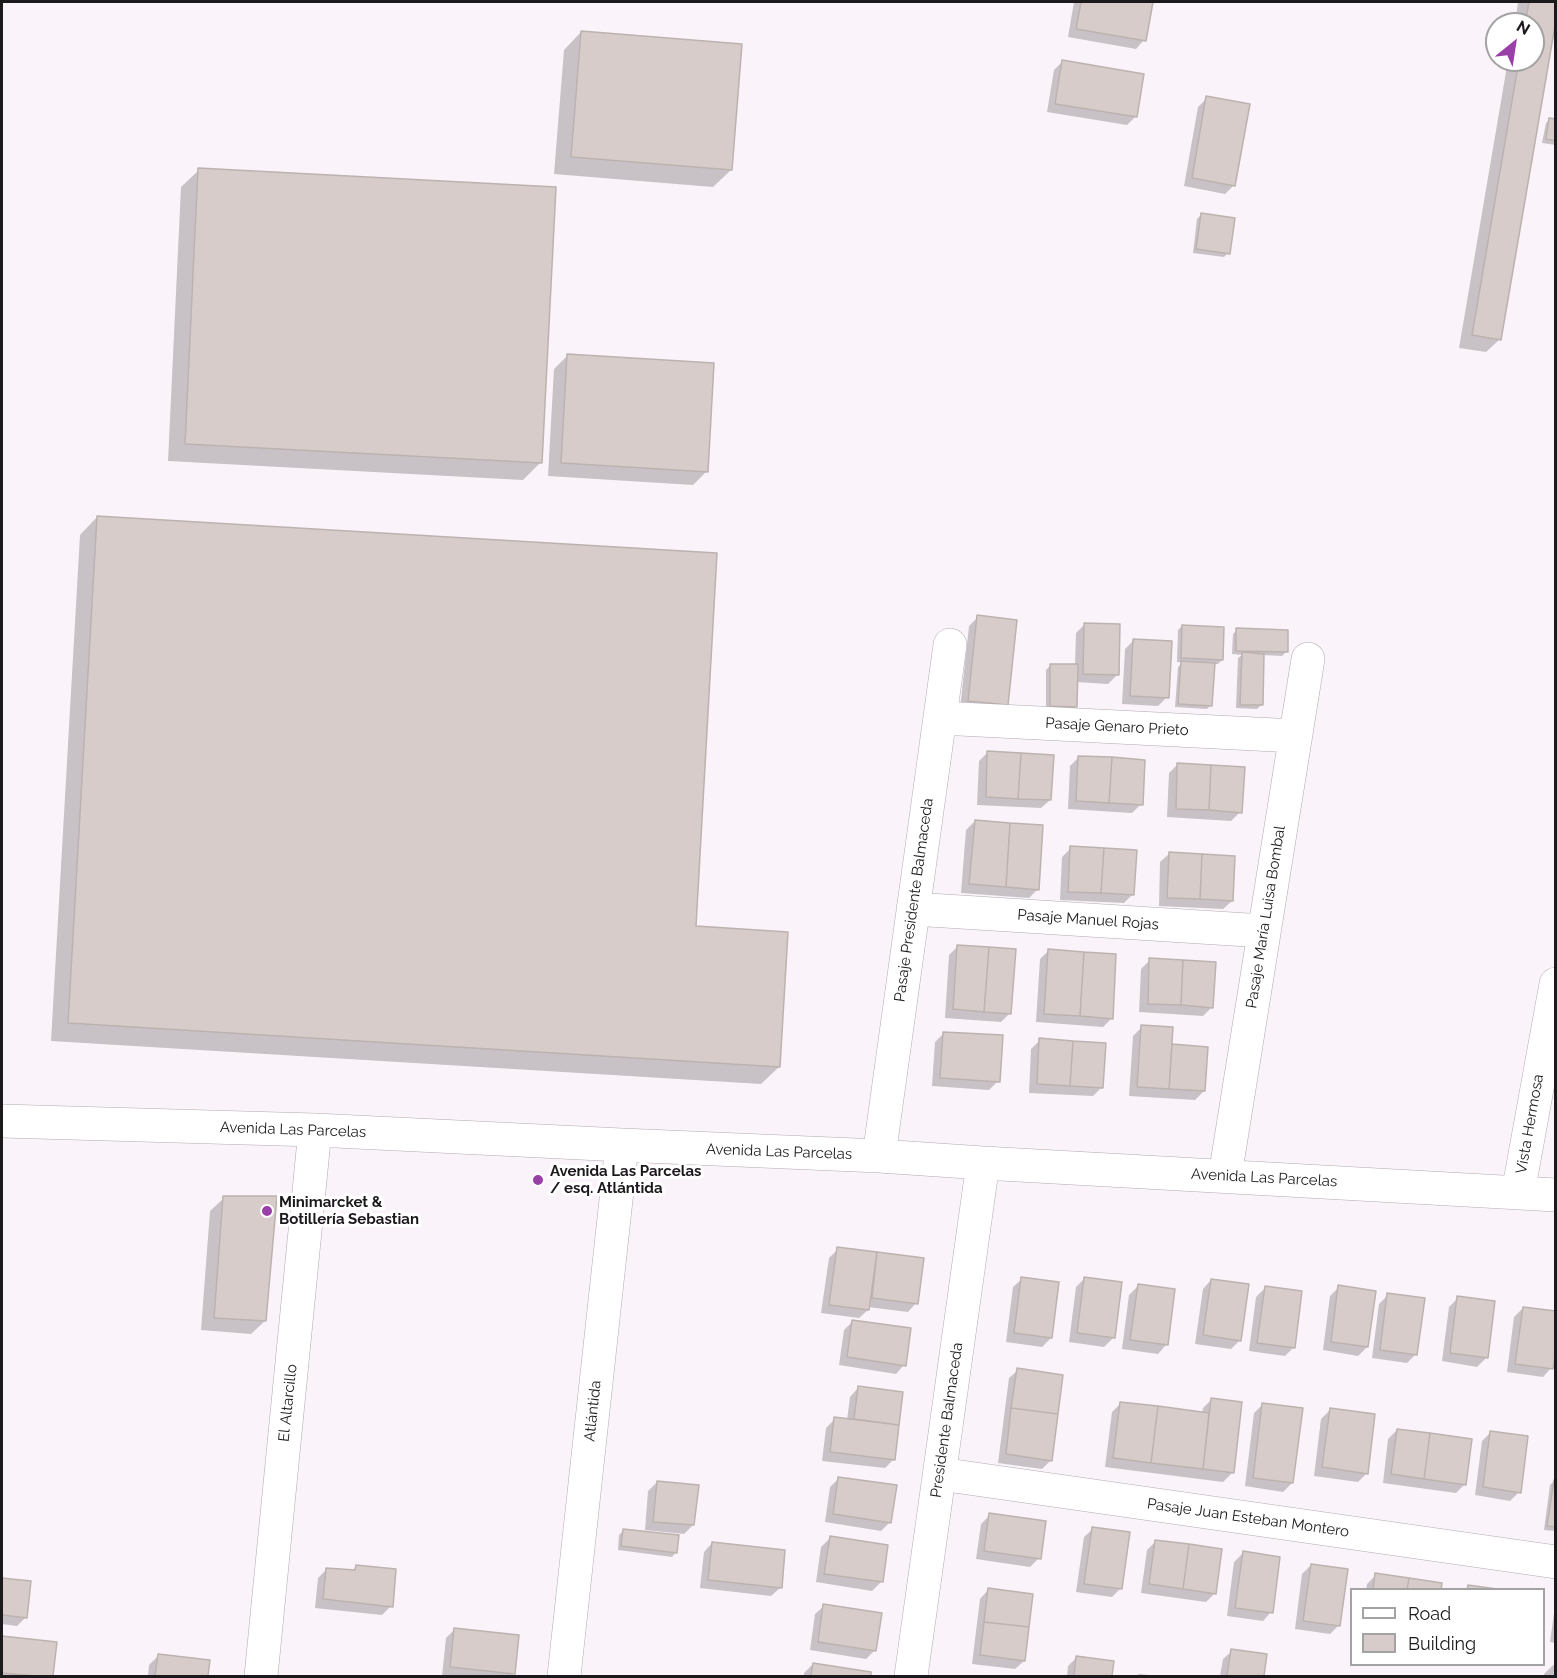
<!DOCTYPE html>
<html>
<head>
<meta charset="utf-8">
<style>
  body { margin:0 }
  #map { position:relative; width:1557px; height:1678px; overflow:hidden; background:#faf3f9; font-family:Raleway,sans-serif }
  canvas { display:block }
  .frame { position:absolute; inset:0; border:3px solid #1c191c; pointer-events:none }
  .legend { position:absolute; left:1350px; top:1588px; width:195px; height:78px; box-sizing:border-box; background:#fff; border:2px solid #a4a3a4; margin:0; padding:8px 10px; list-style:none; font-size:18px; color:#1c191c }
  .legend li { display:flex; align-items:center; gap:12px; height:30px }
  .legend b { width:30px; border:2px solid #a4a3a4 }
  .north { position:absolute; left:1485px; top:12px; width:60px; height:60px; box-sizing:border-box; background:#fff; border:2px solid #a4a3a4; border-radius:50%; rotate:30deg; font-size:16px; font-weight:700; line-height:24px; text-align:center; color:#1c191c }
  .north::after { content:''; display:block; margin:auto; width:21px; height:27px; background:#9a3ea8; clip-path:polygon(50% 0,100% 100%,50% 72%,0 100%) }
</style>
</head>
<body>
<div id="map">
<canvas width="1557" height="1678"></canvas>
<div class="frame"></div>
<ul class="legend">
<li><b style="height:8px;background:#fff"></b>Road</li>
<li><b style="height:16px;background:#d7ccca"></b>Building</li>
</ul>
<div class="north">N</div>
</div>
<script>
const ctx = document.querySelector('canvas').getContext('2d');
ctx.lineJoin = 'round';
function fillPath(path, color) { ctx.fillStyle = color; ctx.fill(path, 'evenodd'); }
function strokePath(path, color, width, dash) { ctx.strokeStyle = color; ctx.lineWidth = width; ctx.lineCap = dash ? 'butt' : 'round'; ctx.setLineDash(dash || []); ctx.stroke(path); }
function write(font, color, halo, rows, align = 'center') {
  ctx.font = font + ' Raleway,sans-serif'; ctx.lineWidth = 6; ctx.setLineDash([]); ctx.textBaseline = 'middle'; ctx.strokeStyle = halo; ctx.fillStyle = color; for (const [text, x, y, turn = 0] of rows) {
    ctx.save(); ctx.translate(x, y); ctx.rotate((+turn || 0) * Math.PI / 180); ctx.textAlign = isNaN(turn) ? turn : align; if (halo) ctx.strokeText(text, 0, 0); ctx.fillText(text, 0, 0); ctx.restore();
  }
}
fillPath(new Path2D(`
  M1074 2H1151L1144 40 1136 49 1068 37Z
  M1518 2H1556V11L1500 339 1486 352 1459 348 1508 60H1533V24H1515Z
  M581 32 731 170 713 187 554 174 564 50Z
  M1063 61 1136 116 1127 125 1047 112 1054 70Z
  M1207 98 1234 185 1225 194 1184 186 1198 107Z
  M1550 119 1556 120V145L1542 143 1546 123Z
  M199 170 541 462 523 480 168 461 181 187Z
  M1201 215 1228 253 1224 257 1193 253 1197 219Z
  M568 355 706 472 693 485 548 476 554 369Z
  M97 517 694 928 779 1067 761 1084 51 1041 80 535Z
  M978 617 1007 704 998 713 960 709 969 626Z
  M1085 624 1117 675 1108 684 1076 682V706L1072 710 1046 709V670L1050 666H1075L1076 633Z
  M1182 626 1222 660 1218 664H1213L1211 705 1207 709 1175 707 1178 667 1183 662H1177L1178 630Z
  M1237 630 1286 652 1282 656 1263 655 1261 705 1257 709 1236 708 1238 658 1242 655 1232 654 1233 634Z
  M1134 640 1167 697 1158 706 1122 704 1125 649Z
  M988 752 1050 800 1041 808 977 805 979 761Z
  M1079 757 1141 804 1132 813 1068 809 1070 766Z
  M1178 764 1240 812 1231 821 1167 817 1169 773Z
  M975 821 1038 889 1029 898 961 893 966 830Z
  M1071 848 1133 894 1124 903 1060 900 1062 857Z
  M1169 854 1232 901 1223 909 1159 906 1160 862Z
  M958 946 1010 1013 1001 1022 945 1018 949 955Z
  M1049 950 1112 1018 1103 1027 1036 1022 1040 959Z
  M1150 960 1212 1007 1203 1016 1139 1012 1141 969Z
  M1142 1027 1170 1046 1206 1048 1204 1091 1195 1100 1129 1096 1133 1036Z
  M944 1033 998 1081 989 1090 932 1086 935 1042Z
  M1040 1040 1101 1088 1093 1096 1029 1093 1031 1049Z
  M224 1198 265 1321 251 1334 201 1330 210 1211Z
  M838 1249 922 1259 916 1303 908 1312 868 1307V1310L859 1318 821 1313 829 1258Z
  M1085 1278 1113 1338 1104 1347 1069 1342 1076 1287Z
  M1022 1279 1051 1338 1042 1347 1006 1342 1013 1287Z
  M1211 1280 1240 1340 1231 1349 1195 1344 1203 1289Z
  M1138 1286 1166 1345 1158 1354 1122 1349 1129 1295Z
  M1339 1287 1367 1347 1358 1356 1323 1350 1330 1296Z
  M1265 1288 1293 1348 1285 1356 1249 1351 1256 1297Z
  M1388 1295 1416 1354 1407 1363 1372 1358 1379 1304Z
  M1458 1298 1486 1358 1477 1367 1442 1361 1449 1307Z
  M1523 1308 1551 1368 1543 1377 1507 1372 1514 1317Z
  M853 1321 904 1365 896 1374 839 1365 844 1330Z
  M1018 1370 1051 1460 1042 1469 998 1463 1009 1378Z
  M858 1388 901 1393 894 1459 885 1468 822 1461 826 1428 835 1419 847 1420 850 1397Z
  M1212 1399 1232 1473 1223 1482 1105 1467 1112 1412 1121 1403 1202 1414 1203 1408Z
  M1263 1404 1292 1483 1283 1492 1245 1486 1254 1413Z
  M1330 1410 1367 1473 1358 1482 1314 1476 1321 1419Z
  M1397 1430 1465 1484 1456 1493 1383 1483 1388 1439Z
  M1491 1432 1519 1492 1510 1501 1475 1495 1482 1441Z
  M839 1478 890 1522 881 1531 825 1522 830 1487Z
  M1554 1481H1556V1531L1544 1530 1550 1485Z
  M657 1482 693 1525 684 1534 645 1530 648 1491Z
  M990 1515 1039 1558 1030 1567 976 1559 981 1524Z
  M1093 1529 1121 1588 1112 1597 1076 1592 1084 1537Z
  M623 1531 676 1552 672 1557 618 1550 619 1535Z
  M830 1538 881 1582 872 1591 816 1582 821 1547Z
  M1156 1541 1215 1593 1206 1602 1141 1593 1147 1550Z
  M712 1543 780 1588 771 1596 700 1588 704 1552Z
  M1243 1553 1271 1612 1263 1621 1227 1616 1234 1562Z
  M1311 1565 1339 1625 1330 1634 1295 1629 1302 1574Z
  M357 1567 391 1606 382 1615 315 1608 318 1578 327 1569 352 1571Z
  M1376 1575 1440 1590H1366L1367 1584Z
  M2 1580 30 1583 26 1617 17 1626 2 1624Z
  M988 1590 1024 1661 1015 1669 972 1664 980 1599Z
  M824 1606 875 1650 866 1659 810 1650 815 1614Z
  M1555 1606H1556V1643L1550 1642Z
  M455 1629 513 1673 510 1676H442L446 1638Z
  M2 1637 55 1643 52 1676H2Z
  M1232 1651 1265 1656 1262 1676H1220L1223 1659Z
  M158 1656 208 1661 206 1676H148L149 1665Z
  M1077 1657 1113 1662 1111 1676H1067L1068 1666Z
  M813 1664 870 1673 869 1676H804V1673Z
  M1553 1665 1556 1666V1676H1544V1674Z
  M1139 1674 1159 1676H1136Z`), '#0003');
const building = new Path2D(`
  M1081 2H1153L1146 41 1076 29Z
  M1529 2H1556V20L1501 340 1472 335 1519 60H1533V24H1525Z
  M581 31 742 44 732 170 571 157Z
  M1062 60 1144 74 1137 117 1055 104Z
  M1206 96 1250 104 1235 186 1192 178Z
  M1549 118 1556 119V141L1546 139Z
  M198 168 556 187 542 463 185 444Z
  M1201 213 1235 218 1230 254 1196 249Z
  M567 354 714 363 708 472 561 463Z
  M97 516 717 553 696 926 788 932 780 1067 68 1023Z
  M977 615 1017 620 1008 705 968 701Z
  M1084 623 1120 624 1119 675 1083 674Z
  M1182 625 1224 627 1223 660 1181 658Z
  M1236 628 1288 630V652L1236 651Z
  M1133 639 1172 641 1169 698 1130 696Z
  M1242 652 1264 654 1263 705H1240Z
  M1181 661 1215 663 1212 706 1178 704Z
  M1050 664H1078L1077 707 1050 706Z
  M987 751 1021 753 1018 799 986 797Z
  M1021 753 1054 755 1051 800 1018 799Z
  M1078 756 1112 757 1109 803 1076 801Z
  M1112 757 1145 760 1143 805 1109 803Z
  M1177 763 1211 765 1209 810 1176 809Z
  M1211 765 1245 767 1242 813 1209 810Z
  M975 820 1010 823 1006 887 969 884Z
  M1010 823 1043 825 1039 890 1006 887Z
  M1070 846 1104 848 1101 893 1068 892Z
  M1104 848 1137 850 1134 895 1101 893Z
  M1169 852 1202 854 1200 899 1167 898Z
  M1202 854 1235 856 1233 901 1200 899Z
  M957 945 989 947 984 1012 953 1009Z
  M989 947 1016 949 1011 1014 984 1012Z
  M1048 949 1084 952 1080 1016 1044 1014Z
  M1084 952 1116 954 1113 1019 1080 1016Z
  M1149 958 1183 960 1181 1005 1148 1004Z
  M1183 960 1216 962 1213 1008 1181 1005Z
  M1141 1025 1173 1027 1169 1089 1137 1087Z
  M943 1032 1003 1035 1000 1082 940 1078Z
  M1039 1038 1073 1041 1070 1086 1037 1084Z
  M1073 1041 1106 1043 1103 1088 1070 1086Z
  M1172 1044 1208 1047 1205 1091 1169 1089Z
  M223 1196H277L266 1321 214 1318Z
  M837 1247 877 1252 869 1310 829 1305Z
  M877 1252 924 1258 918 1304 872 1298Z
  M1021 1277 1059 1282 1052 1338 1014 1333Z
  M1084 1277 1122 1282 1115 1338 1077 1333Z
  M1211 1279 1249 1284 1241 1341 1203 1335Z
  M1138 1284 1175 1289 1168 1345 1130 1340Z
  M1338 1285 1376 1291 1368 1347 1331 1342Z
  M1265 1286 1302 1291 1295 1348 1257 1343Z
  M1387 1293 1425 1298 1417 1355 1380 1350Z
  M1457 1296 1495 1301 1488 1358 1450 1353Z
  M1523 1307 1556 1311V1349L1553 1369 1515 1364Z
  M852 1320 911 1328 906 1366 847 1357Z
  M1017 1368 1063 1375 1058 1414 1011 1408Z
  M858 1386 903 1392 899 1425 854 1419Z
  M1211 1398 1242 1402 1234 1473 1203 1469Z
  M1120 1402 1158 1406 1151 1463 1113 1458Z
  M1262 1403 1303 1408 1293 1483 1253 1478Z
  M1158 1406 1209 1413 1203 1469 1151 1463Z
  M1011 1408 1058 1414 1052 1461 1006 1454Z
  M1330 1408 1375 1414 1368 1474 1322 1467Z
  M834 1417 899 1425 895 1460 830 1452Z
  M1397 1429 1430 1433 1424 1479 1391 1474Z
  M1490 1431 1528 1436 1521 1493 1483 1487Z
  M1430 1433 1472 1439 1466 1485 1424 1479Z
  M838 1477 897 1485 891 1523 833 1514Z
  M1554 1480H1556V1527L1547 1526Z
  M657 1481 699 1485 694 1525 653 1522Z
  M989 1513 1046 1521 1041 1559 984 1551Z
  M1092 1527 1130 1532 1122 1589 1084 1584Z
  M623 1529 679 1535 677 1553 621 1546Z
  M830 1536 888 1545 883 1582 824 1574Z
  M1155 1540 1189 1544 1183 1589 1149 1584Z
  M712 1542 785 1550 782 1588 708 1580Z
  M1189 1544 1222 1549 1216 1594 1183 1589Z
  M1243 1551 1280 1557 1273 1613 1235 1608Z
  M1311 1564 1348 1569 1340 1626 1303 1621Z
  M356 1565 396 1569 393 1607 323 1599 326 1568 355 1570Z
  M1375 1573 1409 1578 1407 1590H1373Z
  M2 1578 31 1581 27 1618 2 1615Z
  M1409 1578 1442 1583 1441 1590H1407Z
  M1468 1585 1504 1590H1467Z
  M988 1588 1033 1594 1029 1627 984 1622Z
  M823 1604 882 1613 876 1651 818 1642Z
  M984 1622 1029 1627 1025 1661 980 1655Z
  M454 1628 519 1635 515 1674 450 1667Z
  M2 1636 57 1642 53 1676H36L2 1673Z
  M1231 1649 1267 1654 1264 1676H1227Z
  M158 1654 210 1660 208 1676H155Z
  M1076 1656 1114 1661 1112 1676H1074Z
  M813 1663 871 1672V1676H811Z`);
fillPath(building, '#d7ccca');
strokePath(building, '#bcb2af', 1.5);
const minor = new Path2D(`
  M940 718 1295 736
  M913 909 1264 931
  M2 1121 315 1130 622 1145 879 1156 983 1163 1556 1195
  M879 1156 950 645
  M1225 1176 1308 659
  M1518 1193 1556 984
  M940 1474 1556 1562
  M261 1676 315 1130
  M564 1676 622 1145
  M911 1676 983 1163`);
strokePath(minor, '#b2aab1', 34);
strokePath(minor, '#fff', 33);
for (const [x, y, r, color] of [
  [538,1180,6,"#9a3ea8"],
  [267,1211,6,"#9a3ea8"]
]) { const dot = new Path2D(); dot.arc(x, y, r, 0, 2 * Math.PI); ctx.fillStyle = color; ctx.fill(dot); strokePath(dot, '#fff', 2); }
write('15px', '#1c191c', '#fff', [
  ["Pasaje Genaro Prieto",1117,727,3],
  ["Pasaje Presidente Balmaceda",914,900,-82],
  ["Pasaje María Luisa Bombal",1266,917,-81],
  ["Pasaje Manuel Rojas",1088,920,4],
  ["Vista Hermosa",1530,1124,-80],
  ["Avenida Las Parcelas",293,1130,2],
  ["Avenida Las Parcelas",779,1152,2],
  ["Avenida Las Parcelas",1264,1178,3],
  ["El Altarcillo",288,1403,-84],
  ["Atlántida",593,1411,-84],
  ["Presidente Balmaceda",947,1420,-82],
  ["Pasaje Juan Esteban Montero",1248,1518,8]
]);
write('bold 15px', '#1c191c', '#fff', [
  ["Avenida Las Parcelas",550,1171],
  ["/ esq. Atlántida",550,1188],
  ["Minimarcket &",279,1202],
  ["Botillería Sebastian",279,1219]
], 'left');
</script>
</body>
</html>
